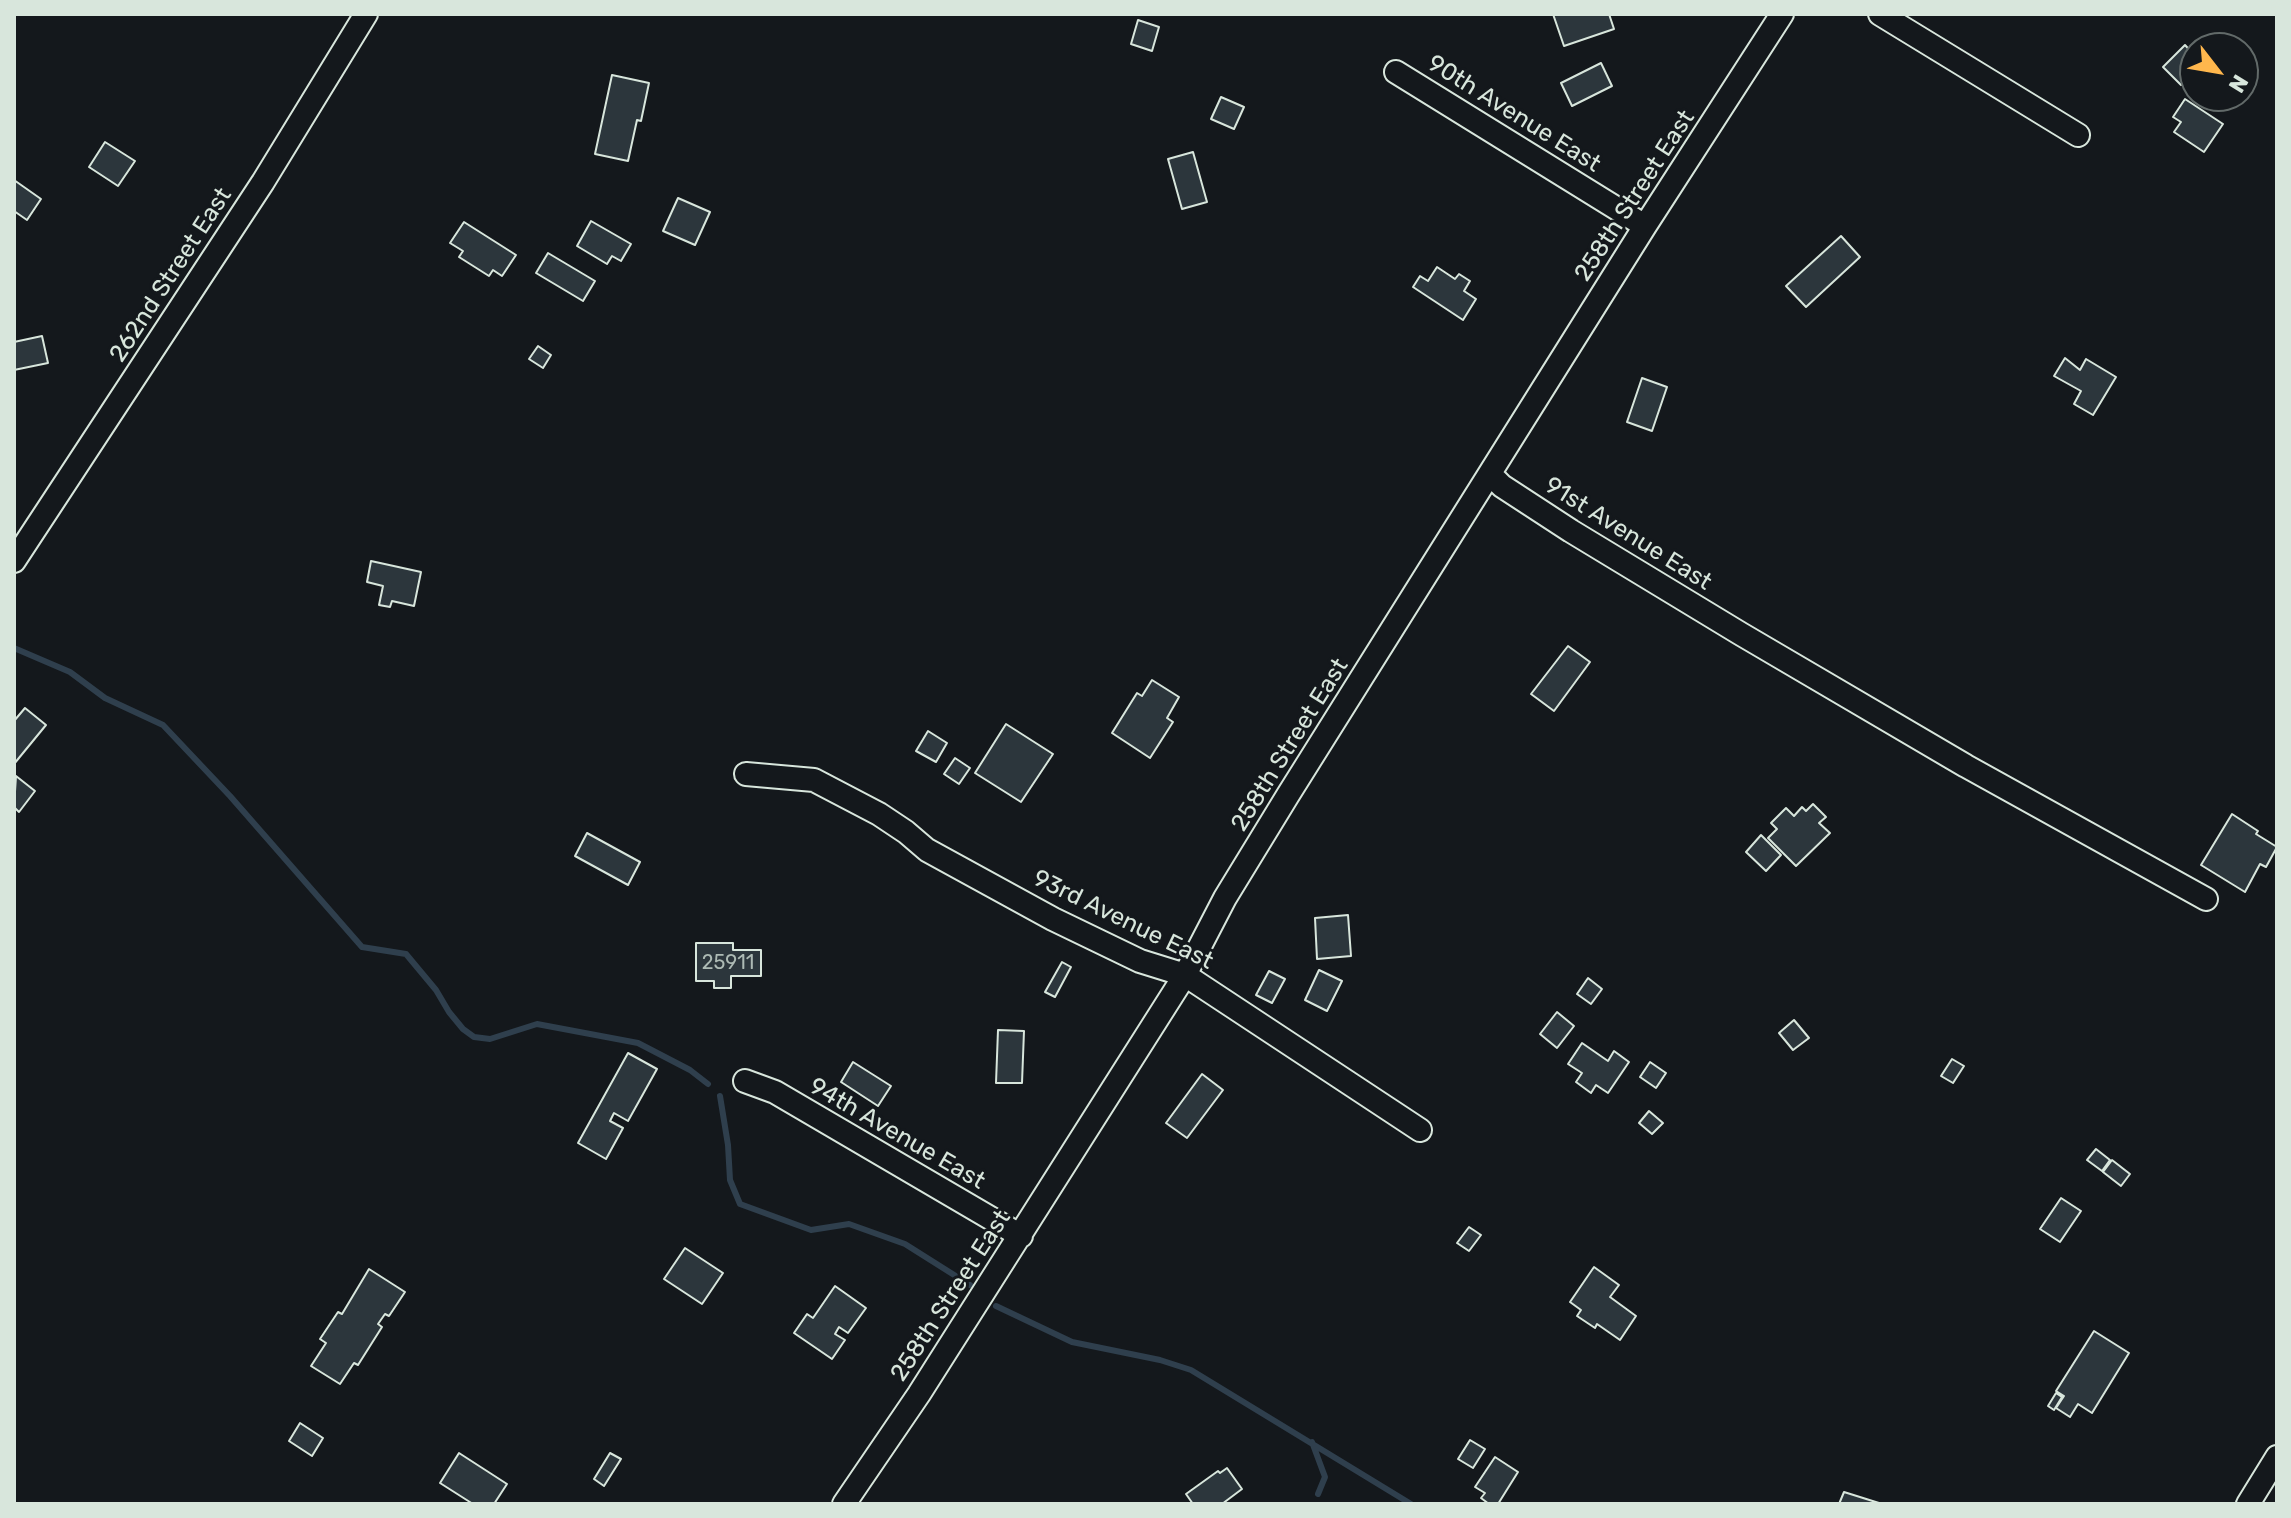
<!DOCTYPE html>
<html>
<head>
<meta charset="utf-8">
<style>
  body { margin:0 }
  #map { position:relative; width:2291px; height:1518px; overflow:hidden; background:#14181c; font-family:Rubik,sans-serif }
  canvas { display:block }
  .frame { position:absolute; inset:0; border:16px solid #d8e6dc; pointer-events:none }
  .north { position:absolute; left:2179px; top:32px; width:80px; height:80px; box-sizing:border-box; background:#14181c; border:2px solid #626a69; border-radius:50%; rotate:121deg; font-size:22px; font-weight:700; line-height:32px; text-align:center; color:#d8e6dc }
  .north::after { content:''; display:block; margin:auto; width:28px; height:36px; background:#ffb74d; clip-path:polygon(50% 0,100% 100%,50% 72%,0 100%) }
</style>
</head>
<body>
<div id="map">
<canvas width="2291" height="1518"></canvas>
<div class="frame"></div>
<div class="north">N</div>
</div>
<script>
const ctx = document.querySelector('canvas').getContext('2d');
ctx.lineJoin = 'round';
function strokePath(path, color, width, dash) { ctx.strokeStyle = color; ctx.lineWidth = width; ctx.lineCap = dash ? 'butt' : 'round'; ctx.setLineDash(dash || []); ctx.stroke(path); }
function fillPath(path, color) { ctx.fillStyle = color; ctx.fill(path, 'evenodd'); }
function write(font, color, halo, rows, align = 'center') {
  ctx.font = font + ' Rubik,sans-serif'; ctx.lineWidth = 6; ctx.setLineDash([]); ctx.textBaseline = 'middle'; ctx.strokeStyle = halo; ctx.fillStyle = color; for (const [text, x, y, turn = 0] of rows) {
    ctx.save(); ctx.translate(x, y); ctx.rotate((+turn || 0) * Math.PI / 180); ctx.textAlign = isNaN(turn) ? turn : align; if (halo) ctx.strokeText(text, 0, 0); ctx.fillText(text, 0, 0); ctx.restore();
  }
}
strokePath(new Path2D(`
  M14 648 70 672 105 698 163 725 230 796 362 947 406 954 436 990 449 1012 463 1029 474 1037 490 1039 537 1024 638 1043 690 1070 708 1084
  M720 1096 728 1145 730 1180 740 1204 811 1230 849 1224 905 1244 970 1285
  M996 1306 1072 1342 1160 1360 1191 1370 1411 1504
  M1312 1442 1325 1477 1318 1494`), '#2f3f4d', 6);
const building = new Path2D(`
  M1553 14H1609L1614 29 1564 46Z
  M1138 20 1159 27 1152 51 1131 44Z
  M2185 45 2195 56V71L2181 85 2163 67Z
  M1601 63 1612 86 1572 106 1561 83Z
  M612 75 649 83 641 121 637 120 628 161 595 154Z
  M1221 97 1244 107 1234 129 1211 119Z
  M2185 99 2223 124 2204 152 2174 132 2181 122 2173 117Z
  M105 142 135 161 118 186 89 167Z
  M1193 152 1207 202 1182 209 1168 159Z
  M14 180 41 199 27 220 14 211Z
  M678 198 710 212 695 245 663 231Z
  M591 221 631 244 621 261 612 256 607 264 577 246Z
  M464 222 516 255 502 276 493 270 489 276 459 257 463 251 450 243Z
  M1841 236 1860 257 1806 307 1786 286Z
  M548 253 595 281 583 301 536 273Z
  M1437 267 1455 279 1459 274 1470 281 1464 291 1476 299 1463 320 1413 287 1420 276 1428 281Z
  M42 336 48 363 14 370V342Z
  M538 346 551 355 543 368 529 359Z
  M2065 358 2080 370 2086 359 2116 377 2093 415 2074 404 2081 391 2054 376Z
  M1642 378 1667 387 1652 431 1627 422Z
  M371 561 421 572 414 606 392 601 390 607 379 605 383 586 367 582Z
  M1568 646 1590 662 1554 711 1531 694Z
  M1152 680 1179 697 1167 718 1173 722 1150 758 1112 733 1137 693 1142 696Z
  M25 708 46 725 14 764V721Z
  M1006 724 1053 754 1021 802 975 773Z
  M928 731 947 743 936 762 916 751Z
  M955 758 970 768 959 784 944 774Z
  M16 776 35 791 19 812 14 807Z
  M1813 804 1826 817 1819 823 1830 833 1796 866 1768 838 1777 829 1771 823 1786 808 1794 816 1802 807 1806 811Z
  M2232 814 2258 831 2256 834 2277 847 2266 867 2260 864 2245 892 2201 865Z
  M587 833 640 862 628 885 575 856Z
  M1761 835 1781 855 1766 871 1746 852Z
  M1348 915 1351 956 1317 959 1315 918Z
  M696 943H733V950H761V976H731V988H714V981H696Z
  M1062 962 1071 967 1055 997 1045 992Z
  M1319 970 1342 981 1327 1011 1305 1000Z
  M1269 971 1285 979 1272 1003 1256 995Z
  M1588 978 1602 989 1591 1004 1577 994Z
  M1557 1012 1574 1026 1557 1048 1540 1034Z
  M1794 1020 1809 1038 1793 1050 1779 1033Z
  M998 1030 1024 1031 1022 1083H996Z
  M1582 1043 1608 1061 1614 1051 1629 1062 1608 1093 1596 1085 1591 1093 1576 1082 1582 1073 1568 1064Z
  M628 1053 657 1069 628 1121 614 1113 610 1121 623 1128 606 1159 578 1143Z
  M1952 1059 1964 1066 1953 1083 1941 1076Z
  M853 1062 891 1086 878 1106 841 1082Z
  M1650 1062 1666 1073 1656 1088 1640 1077Z
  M1202 1074 1223 1090 1187 1138 1166 1123Z
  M1649 1111 1663 1123 1652 1134 1639 1123Z
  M2096 1149 2110 1160 2102 1171 2087 1160Z
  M2112 1160 2130 1174 2121 1186 2103 1172Z
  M2061 1198 2081 1211 2060 1242 2040 1229Z
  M1469 1227 1481 1235 1469 1251 1457 1243Z
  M685 1248 723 1273 702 1304 664 1279Z
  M1594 1267 1619 1285 1610 1297 1636 1316 1620 1340 1597 1324 1595 1328 1577 1316 1581 1310 1570 1302Z
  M369 1269 405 1292 389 1316 385 1314 378 1324 382 1327 358 1365 354 1363 340 1384 311 1366 326 1343 320 1339 338 1312 342 1314Z
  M835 1286 866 1308 848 1333 839 1327 835 1334 845 1340 832 1359 794 1333 807 1314 813 1318Z
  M2094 1331 2129 1353 2092 1413 2078 1404 2070 1417 2056 1408 2064 1396 2056 1391Z
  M2056 1393 2062 1397 2054 1410 2048 1406Z
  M300 1423 323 1438 312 1456 289 1441Z
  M1470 1440 1485 1449 1473 1468 1458 1459Z
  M459 1453 507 1484 494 1504H473L440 1483Z
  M610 1453 621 1459 604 1486 594 1479Z
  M1495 1457 1518 1472 1498 1504H1489L1481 1498 1485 1493 1475 1487Z
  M1227 1468 1242 1489 1222 1504H1193L1186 1494 1218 1471 1220 1473Z
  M1844 1492 1879 1503 1878 1504H1839Z`);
fillPath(building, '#2c363c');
strokePath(building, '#d8e6dc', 2);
const minor = new Path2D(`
  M1880 14 2078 135
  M1396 72 1645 226
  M1490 474 1502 486 1571 531 1741 634 1966 766 2206 899
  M14 561 263 182 366 14
  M746 774 814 780 879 814 906 832 927 850 1053 919 1140 961 1185 975 1420 1130
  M745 1081 775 1092 1021 1236
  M844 1504 919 1394 1185 975 1225 898 1288 795 1645 226 1782 14
  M2248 1504 2277 1457`);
strokePath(minor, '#d8e6dc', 26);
strokePath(minor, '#14181c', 22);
write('20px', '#adbab4', null, [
  ["25911",728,963]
]);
write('24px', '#d8e6dc', '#14181c', [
  ["90th Avenue East",1514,114,32],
  ["258th Street East",1635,196,-57],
  ["262nd Street East",171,275,-57],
  ["91st Avenue East",1628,534,32],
  ["258th Street East",1290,745,-58],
  ["93rd Avenue East",1123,920,26],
  ["94th Avenue East",897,1134,30],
  ["258th Street East",951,1296,-57]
]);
</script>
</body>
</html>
